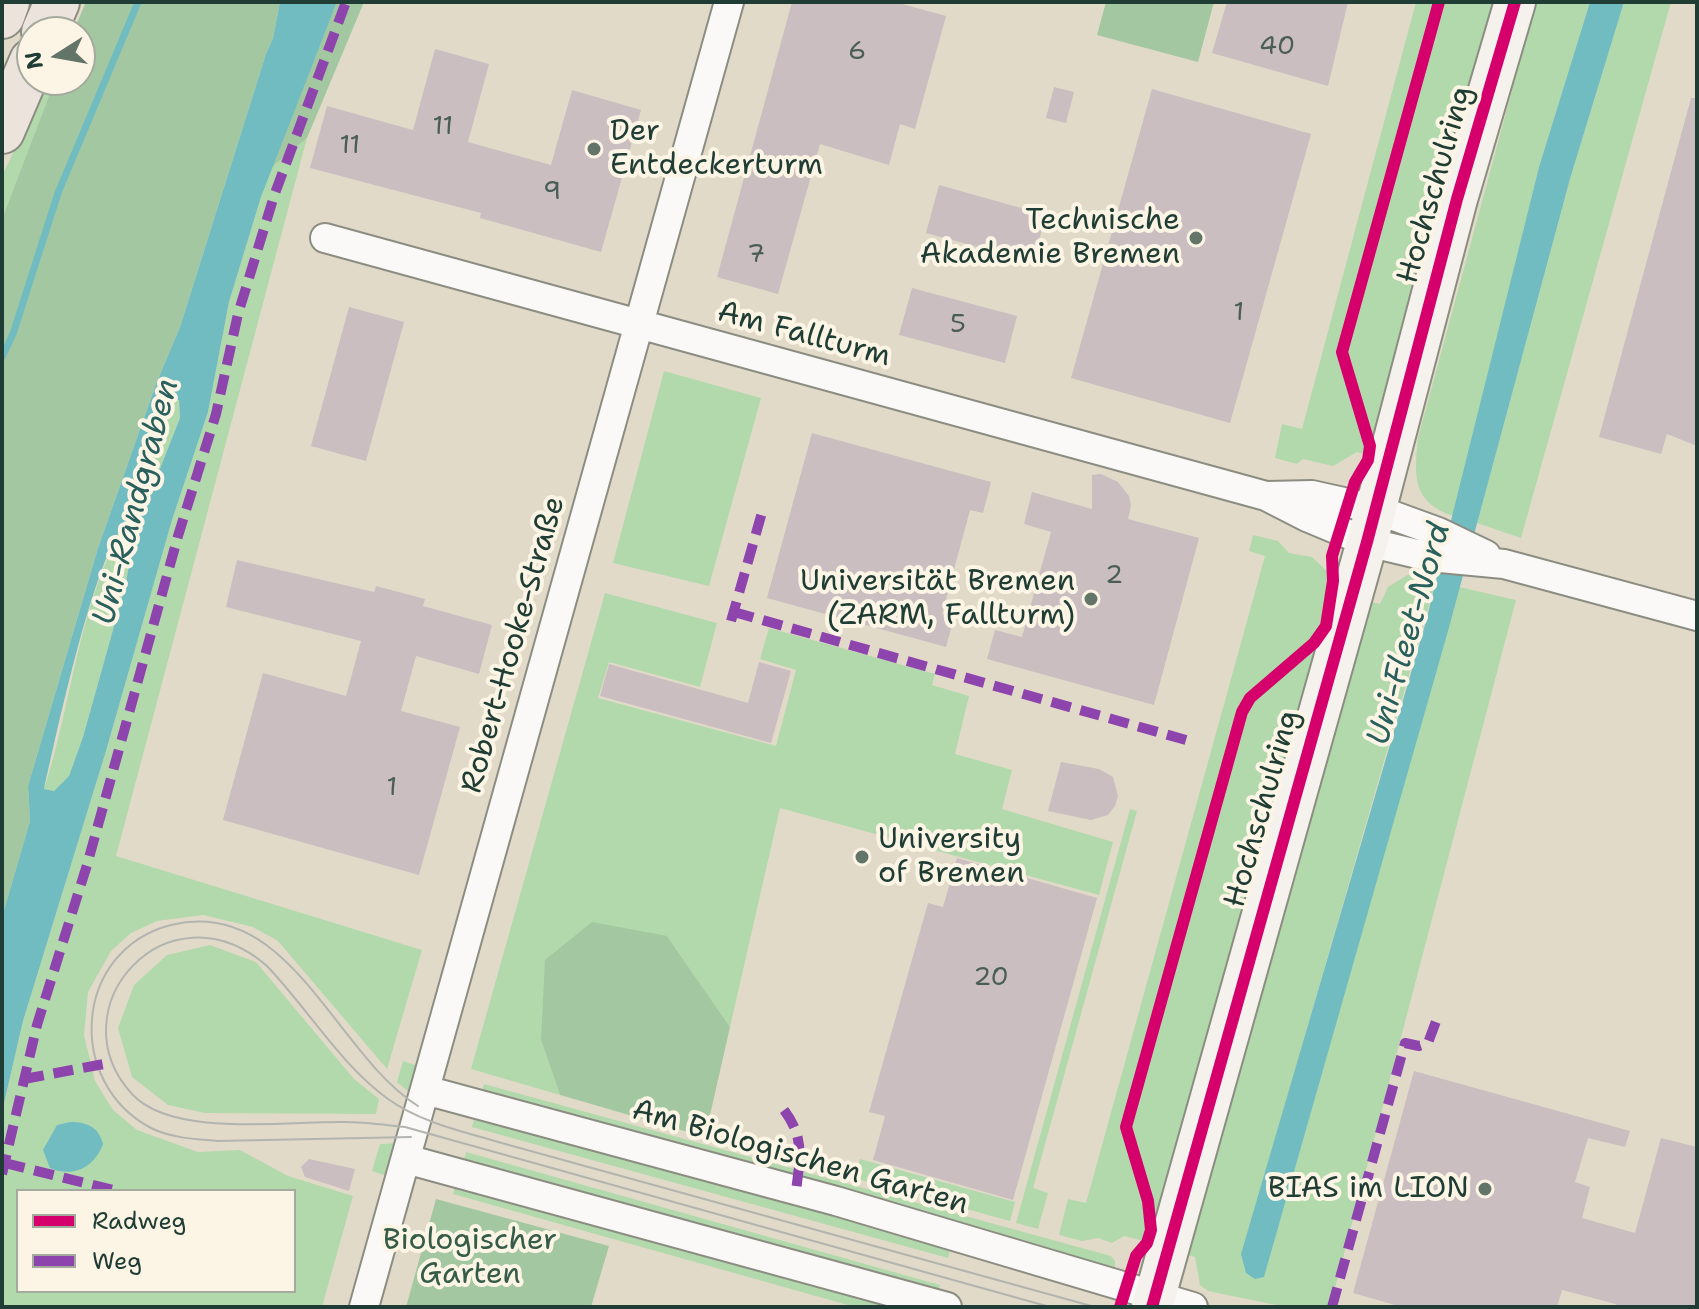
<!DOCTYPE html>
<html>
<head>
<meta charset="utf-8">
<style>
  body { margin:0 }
  #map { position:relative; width:1699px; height:1309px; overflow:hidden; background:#e2dac8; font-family:"Shantell Sans",sans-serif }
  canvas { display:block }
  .frame { position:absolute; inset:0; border:4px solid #1f3d34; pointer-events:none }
  .legend { position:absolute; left:16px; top:1189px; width:280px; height:104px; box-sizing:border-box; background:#fcf5e5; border:2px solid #a4ab9e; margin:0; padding:10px 14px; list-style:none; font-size:24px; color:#1f3d34 }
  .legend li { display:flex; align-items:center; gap:16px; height:40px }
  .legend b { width:40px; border:2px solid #a4ab9e }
  .north { position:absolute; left:16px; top:16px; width:80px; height:80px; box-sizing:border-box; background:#fcf5e5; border:2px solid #a4ab9e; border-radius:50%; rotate:259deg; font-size:22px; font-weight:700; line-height:32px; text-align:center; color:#1f3d34 }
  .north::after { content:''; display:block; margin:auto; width:28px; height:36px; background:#637468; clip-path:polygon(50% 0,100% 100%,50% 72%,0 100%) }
</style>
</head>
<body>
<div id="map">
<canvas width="1699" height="1309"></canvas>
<div class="frame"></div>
<ul class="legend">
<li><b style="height:10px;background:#d6006c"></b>Radweg</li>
<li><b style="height:10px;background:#8e44ad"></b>Weg</li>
</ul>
<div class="north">N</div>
</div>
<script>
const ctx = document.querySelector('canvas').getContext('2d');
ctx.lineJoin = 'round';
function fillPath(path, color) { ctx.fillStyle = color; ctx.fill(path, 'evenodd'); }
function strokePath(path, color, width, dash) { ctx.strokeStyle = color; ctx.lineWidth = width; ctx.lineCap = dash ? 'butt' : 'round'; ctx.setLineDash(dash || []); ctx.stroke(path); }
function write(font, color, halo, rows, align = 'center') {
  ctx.font = font + ' "Shantell Sans",sans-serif'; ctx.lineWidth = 8; ctx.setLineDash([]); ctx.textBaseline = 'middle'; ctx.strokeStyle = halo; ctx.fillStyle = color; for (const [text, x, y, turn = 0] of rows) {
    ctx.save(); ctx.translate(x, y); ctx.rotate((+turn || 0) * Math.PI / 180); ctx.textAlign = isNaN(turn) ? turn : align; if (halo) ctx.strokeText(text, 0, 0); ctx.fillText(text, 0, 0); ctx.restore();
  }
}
fillPath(new Path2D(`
  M1416 2H1500L1379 445 1366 455 1357 452 1333 466 1303 459 1297 464 1275 458 1282 424 1302 429Z
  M1536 2H1590L1539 167 1453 516C1412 502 1414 476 1418 438Z
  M1624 2H1671L1521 538 1477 523 1570 179Z
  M48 80H55L2 219V176Z
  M307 138 116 856 422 950 387 1069 278 941 253 927 203 915 157 921 131 933 111 951 88 992 84 1035 95 1081 113 1110 137 1130 198 1152 240 1150 288 1176 353 1196 322 1307H2V1112L23 1021 106 751 172 520 208 412 229 302 261 197 272 167ZM18 1191H294V1291H18Z
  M664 371 761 398 709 586 613 563Z
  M170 399H179L180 418 150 494H141L138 487Z
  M129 517 137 521 125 587 83 737 69 776 54 791 44 789C69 712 76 630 109 555 114 542 118 527 129 517Z
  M1253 535 1278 541 1289 553 1312 557 1327 571 1331 588 1321 627 1326 632 1159 1232 1148 1242 1124 1236 1112 1243 1098 1238 1082 1241 1059 1235 1068 1199 1086 1203 1265 556 1249 551Z
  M1409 574 1436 581 1242 1254 1264 1276 1459 587 1516 600 1330 1307H1286L1208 1291 1200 1285 1195 1257 1180 1253 1363 600 1380 604 1388 587Z
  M605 593 717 623 700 687 609 662 598 698 776 746 796 670 760 659 769 628 935 674 932 685 969 696 955 754 1012 770 1002 809 1113 842 1099 895 780 808 730 1027 667 936 541 1040 560 1095 471 1069Z
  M1130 809 1137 811 1033 1188 1048 1193 1038 1229 1016 1223Z
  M210 945 256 962 354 1079 379 1099 376 1114 205 1113 168 1105 132 1077 118 1028 134 985 167 955Z
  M403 1061 418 1066 410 1093 397 1082Z
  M484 1084 1111 1256 1115 1261V1273L1056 1258 1053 1249 511 1097 500 1095 498 1103 480 1098Z
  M475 1115 951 1246 948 1258 472 1127Z
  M396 1143 387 1176 372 1171 380 1144Z
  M466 1152 940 1285 937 1297 463 1164Z
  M860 1159 1015 1202 1010 1221 854 1178Z
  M456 1181 480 1194 891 1307H855L453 1194Z`), '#b2d9ac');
fillPath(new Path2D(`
  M86 2H280L273 38 266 54 180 327 156 384 98 548 28 786 30 821 2 917V219L55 80H80V32H73Z
  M337 2H364L307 138 272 167Z
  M1106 2H1214L1198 62 1097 35Z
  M592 922 667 936 730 1027 705 1137 560 1095 541 1040 545 960Z
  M436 1199 609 1246 591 1307H406Z`), '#a3c7a0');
fillPath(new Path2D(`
  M280 2H337L261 197 229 302 208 412 172 520 106 751 23 1021 2 1112V917L30 821 28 786 98 548 156 384 180 327 266 54 273 38ZM170 399 179 400 180 418 150 494H141L138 487ZM130 518 137 522 125 587 83 737 69 776 54 791 44 789C55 741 96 544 130 518Z
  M1590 2H1624L1570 179 1448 631 1264 1277 1255 1279 1246 1273 1241 1254 1425 625 1539 167Z
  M70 1122C87 1122 99 1127 103 1144 94 1168 73 1178 50 1168L43 1150 57 1125Z`), '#71bcc0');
strokePath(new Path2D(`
  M2 357 13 334 58 193 138 2`), '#71bcc0', 7);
fillPath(new Path2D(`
  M792 2H895L946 16 915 129 900 124 889 165 820 144 778 294 717 277Z
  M1227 2H1348L1328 86 1212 53Z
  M435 49 489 64 468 142 551 165 572 90 641 110 601 252 480 218 481 213 310 168 327 106 413 130Z
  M1054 87 1074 92 1066 123 1046 118Z
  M1152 89 1311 134 1230 423 1071 378Z
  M1691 98H1697V446L1667 434 1661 454 1599 437Z
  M939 185 1046 215 1033 262 926 233Z
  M912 288 1017 316 1005 363 899 335Z
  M349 307 404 322 366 461 311 446Z
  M812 433 991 482 983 513 970 510 942 614 954 618 946 647 767 598Z
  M1101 474 1118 482 1129 496 1131 505 1128 519 1199 538 1154 705 987 659 995 630 1022 637 1051 532 1024 524 1032 492 1092 509V475Z
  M237 560 374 592 376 586 425 599 423 606 492 625 479 674 416 656 401 711 460 727 419 875 223 820 263 673 346 696 361 641 226 607Z
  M759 662 791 671 771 743 600 696 609 664 748 703Z
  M1061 762 1099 769 1113 777 1118 796 1115 806 1108 815 1091 820 1048 811Z
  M957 858 1097 898 1013 1200 873 1160 885 1116 869 1112 928 903 943 907Z
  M1414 1071 1630 1131 1625 1147 1588 1138 1575 1182 1590 1187 1582 1218 1635 1233 1661 1138 1697 1147V1307H1615L1616 1304 1562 1290 1557 1307H1402L1353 1293Z
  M309 1159 355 1169 349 1191 305 1177 301 1167Z`), '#cabec1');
const street = new Path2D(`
  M325 238 1266 496 1307 517 1367 542 1430 557 1504 564 1697 616
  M1267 496 1312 495 1375 509 1438 532 1486 555
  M425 1090 836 1201 1193 1307
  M406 1159 947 1307
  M364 1307 729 2`);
const secondary = new Path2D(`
  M1152 1307 1367 542 1457 199 1515 2`);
const highway = new Path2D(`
  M2 16 7 2
  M44 32 57 2
  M2 131 32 61`);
strokePath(street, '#8c8d82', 32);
strokePath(secondary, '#8c8d82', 44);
strokePath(highway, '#8c8d82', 48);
strokePath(street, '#fbf9f7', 28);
strokePath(secondary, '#f5f1ec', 40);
strokePath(highway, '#ece4dc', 44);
strokePath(new Path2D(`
  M411 1137 217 1141C195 1139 171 1138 151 1128 65 1083 73 950 171 925 290 896 334 1053 418 1106
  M1050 1307 405 1127C385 1125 365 1122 344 1122 288 1121 172 1138 132 1094 54 1009 167 880 267 966 308 1009 340 1064 388 1099 420 1122 461 1131 498 1142L1095 1307`), '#b2b4b0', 2);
strokePath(new Path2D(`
  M734 612 1186 740
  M731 621 763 509
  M24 1079 104 1064
  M784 1110C805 1138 800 1158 796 1191
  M5 1163 117 1191
  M2 1174 37 1025 87 865 178 536 216 414 238 314 274 196 346 2
  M1332 1307 1405 1043 1419 1046 1428 1043 1438 1016`), '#8e44ad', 10, [20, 10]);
strokePath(new Path2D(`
  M1120 1307 1136 1256 1147 1243 1151 1230 1148 1201 1126 1127 1242 712 1250 698 1314 643 1326 626 1333 581 1332 556 1355 482 1368 460 1370 446 1342 352 1439 2
  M1152 1307 1367 542 1457 199 1515 2`), '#d6006c', 12);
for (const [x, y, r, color] of [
  [594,149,8,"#637468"],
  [1196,238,8,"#637468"],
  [1091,599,8,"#637468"],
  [862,857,8,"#637468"],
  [1485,1189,8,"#637468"]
]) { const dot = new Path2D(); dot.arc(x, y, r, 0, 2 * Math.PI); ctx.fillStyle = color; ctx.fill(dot); strokePath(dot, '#fcf5e5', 3); }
write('26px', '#4a5d57', null, [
  ["40",1277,47],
  ["6",857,52],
  ["11",443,127],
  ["11",350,146],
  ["9",552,192],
  ["7",756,255],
  ["1",1239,313],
  ["5",958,325],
  ["2",1114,576],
  ["1",392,788],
  ["20",991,978]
]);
write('30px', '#1f3d34', '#fcf5e5', [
  ["Der",610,132,"left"],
  ["Entdeckerturm",610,166,"left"],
  ["Technische",1180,221],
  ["Akademie Bremen",1180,255],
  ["Universität Bremen",1075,582],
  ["(ZARM, Fallturm)",1075,616],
  ["University",878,840,"left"],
  ["of Bremen",878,874,"left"],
  ["BIAS im LION",1469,1189]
], 'right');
write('30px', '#1f3d34', '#fcf5e5', [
  ["Hochschulring",1436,185,-74],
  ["Am Fallturm",804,335,15],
  ["Robert-Hooke-Straße",514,645,-74],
  ["Hochschulring",1263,809,-74],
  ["Am Biologischen Garten",800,1158,16]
]);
write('30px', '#355c48', '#fcf5e5', [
  ["Biologischer",470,1241],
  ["Garten",470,1275]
]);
write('italic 32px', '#295f5d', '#fcf5e5', [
  ["Uni-Randgraben",137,502,-75],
  ["Uni-Fleet-Nord",1410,634,-74]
]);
</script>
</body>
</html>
